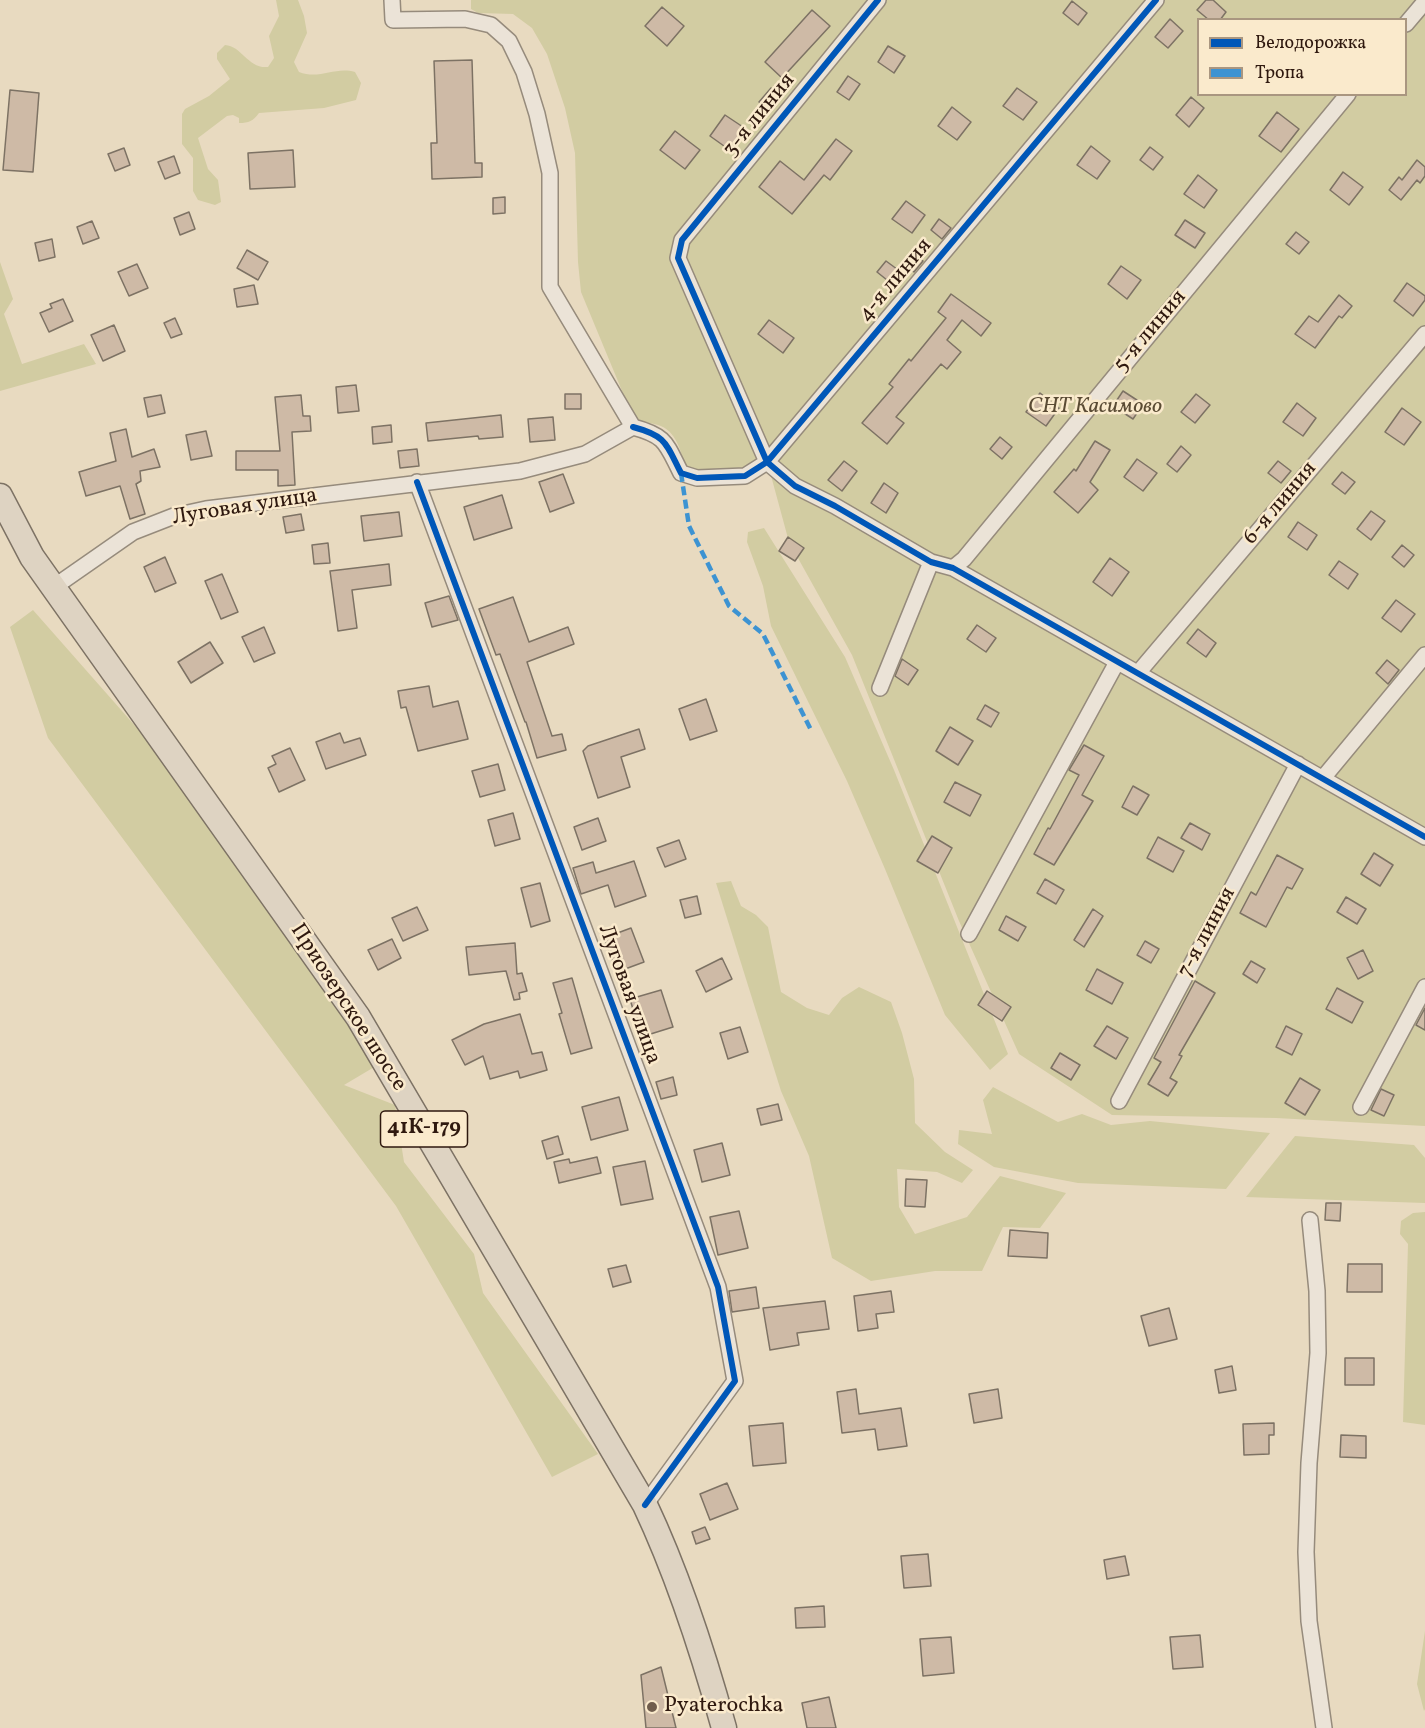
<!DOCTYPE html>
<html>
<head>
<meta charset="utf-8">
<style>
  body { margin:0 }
  #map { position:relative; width:1425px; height:1728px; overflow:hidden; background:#e8dac0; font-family:Vollkorn,serif }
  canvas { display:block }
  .legend { position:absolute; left:1197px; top:18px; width:210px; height:78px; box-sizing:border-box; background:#faeacc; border:2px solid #a99680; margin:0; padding:8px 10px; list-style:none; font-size:18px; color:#2f190f }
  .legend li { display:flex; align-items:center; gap:12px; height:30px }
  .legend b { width:30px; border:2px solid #a99680 }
</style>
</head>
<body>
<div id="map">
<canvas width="1425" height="1728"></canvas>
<ul class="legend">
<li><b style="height:8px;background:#0057b8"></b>Велодорожка</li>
<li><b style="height:8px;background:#3d93d2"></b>Тропа</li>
</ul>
</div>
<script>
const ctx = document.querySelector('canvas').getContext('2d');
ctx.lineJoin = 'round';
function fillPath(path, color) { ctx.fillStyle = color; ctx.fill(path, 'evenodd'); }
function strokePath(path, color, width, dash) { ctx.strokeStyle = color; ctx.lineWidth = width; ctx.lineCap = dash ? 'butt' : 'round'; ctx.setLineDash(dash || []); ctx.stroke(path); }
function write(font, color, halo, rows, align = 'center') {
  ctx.font = font + ' Vollkorn,serif'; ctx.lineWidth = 5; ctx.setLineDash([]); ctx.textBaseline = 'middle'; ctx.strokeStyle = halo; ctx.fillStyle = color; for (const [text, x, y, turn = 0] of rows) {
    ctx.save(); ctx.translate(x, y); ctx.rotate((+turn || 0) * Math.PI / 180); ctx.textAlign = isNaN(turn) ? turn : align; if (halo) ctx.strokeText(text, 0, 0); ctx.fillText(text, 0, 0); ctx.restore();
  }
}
fillPath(new Path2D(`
  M276 0H298L304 16 307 33 294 62 299 72C320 80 335 66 355 72L361 83 356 100 324 108 259 113C253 121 249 123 239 123V118L233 115 227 116 198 138 208 169 218 180 221 202 215 205 198 200 193 191V158L182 144V114L185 109 209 96 230 79 217 59V53L225 45C242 46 248 69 268 67L274 58 269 36 279 16Z
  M471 0H1425V1126L1276 1118 1112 1115 1019 1054 959 921 852 655 789 542 770 472 760 463 742 471 698 473 686 467C680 451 677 431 658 425 648 422 640 423 632 415L581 292 578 262 575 153 565 108 547 54 532 28 513 14 478 13 471 9ZM1198 20H1406V94H1198Z
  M0 262 13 299 4 314 22 364 84 344 96 364 0 391Z
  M764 528 845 657 894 770 1008 1054 990 1070 945 1015 885 869 847 781 771 626 763 586 747 542 748 532Z
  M33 610 159 753 376 1066 344 1085 395 1105 404 1162 474 1254 483 1293 598 1454 552 1477 396 1206 48 738 10 627Z
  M731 881 741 906 756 915 768 927 781 992 807 1008 829 1015 842 998 859 987 891 1002 902 1033 914 1079 915 1123 945 1152 973 1170 962 1183 937 1172 897 1169 899 1207 915 1234 967 1217 1000 1176 1066 1193 1040 1228 1003 1227 982 1271H935L871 1281 832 1258 809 1156 781 1091 716 883Z
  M993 1087 1058 1122 1082 1114 1111 1125 1150 1121 1270 1133 1226 1189 1078 1183 994 1167 958 1144 959 1130 992 1134 983 1100Z
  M1295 1136 1414 1145 1425 1158V1203L1246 1197Z
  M1425 1212V1425L1403 1422 1408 1244 1400 1234 1401 1221 1413 1213Z
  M1425 1631V1709L1424 1711 1417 1684Z`), '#d2cca2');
const building = new Path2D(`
  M1206 0H1213L1226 12 1220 20H1209L1197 10Z
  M1072 1 1087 13 1078 25 1063 13Z
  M662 7 684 26 667 46 645 26Z
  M812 10 830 26 782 78 765 62Z
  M1170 19 1183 31 1168 48 1155 37Z
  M888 46 905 56 894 73 878 62Z
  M472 60 475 163H482V177L432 179 431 143H437L434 61Z
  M848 76 860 84 849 100 837 92Z
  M771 88 781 96 769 110 759 102Z
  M1017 88 1037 102 1023 120 1003 106Z
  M10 90 39 93 33 172 3 170Z
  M1191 97 1204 108 1189 127 1176 115Z
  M952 107 971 122 957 140 938 126Z
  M1277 112 1299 129 1281 152 1259 136Z
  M725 115 746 129 731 151 710 136Z
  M675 131 700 150 685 169 660 150Z
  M836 139 852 151 830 180 824 175 792 214 759 187 780 161 804 180Z
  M1091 146 1110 161 1097 179 1077 165Z
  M1150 147 1163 157 1153 170 1140 160Z
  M124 148 130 165 115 171 108 154Z
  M293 150 295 187 250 189 248 153Z
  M174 156 180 173 165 179 158 162Z
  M1417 160 1425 167V176L1420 183 1417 180 1401 200 1389 190 1399 177 1402 180Z
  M1343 172 1363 187 1349 205 1330 190Z
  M1198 175 1217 190 1204 208 1184 194Z
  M505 197V213L493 214V198Z
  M906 201 925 215 912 233 892 219Z
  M189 212 195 229 180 235 174 218Z
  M939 219 951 228 942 239 931 230Z
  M1185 220 1205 233 1195 248 1175 235Z
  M92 221 99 238 83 244 77 227Z
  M1296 232 1309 242 1299 254 1286 244Z
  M52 239 55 257 39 261 35 243Z
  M247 250 268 262 258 280 237 268Z
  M912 252 923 261 914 272 903 264Z
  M886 261 901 272 892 284 877 272Z
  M137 264 148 288 129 296 118 272Z
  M1121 266 1141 280 1127 299 1108 284Z
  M1407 283 1425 296V300L1413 316 1394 301Z
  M254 285 258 304 237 307 234 289Z
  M951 294 991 323 981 336 962 320 947 340 961 352 947 369 941 364 896 417 904 423 887 444 862 423 893 387 889 384 909 359 911 361 946 318 938 312Z
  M1339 295 1352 306 1342 318 1339 316 1315 348 1295 334 1309 316 1318 322Z
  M63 299 73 321 49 332 40 313 52 308 50 304Z
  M175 318 182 334 171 338 164 323Z
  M769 320 794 338 783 353 758 334Z
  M114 325 125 351 103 361 91 335Z
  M356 385 359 411 338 413 336 387Z
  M1123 391 1143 404 1133 419 1113 406Z
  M1040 393 1059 408 1046 426 1026 412Z
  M565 394H581V409H565Z
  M1196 394 1210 405 1195 423 1181 412Z
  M161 395 165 413 148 417 144 398Z
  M301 395 303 416H310L311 431 292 432 295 485 278 486V470H236V451H280L275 397Z
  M1297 403 1316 418 1303 436 1283 422Z
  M1402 408 1421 422 1404 445 1385 432Z
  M501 415 503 437 479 439 478 436 428 441 426 423Z
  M553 417 555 440 530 442 528 419Z
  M391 425 392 442 373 444 372 427Z
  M126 429 132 457 154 449 160 467 140 471 141 481 136 484 145 514 130 519 120 486 86 496 79 472 116 461 110 433Z
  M206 431 212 456 191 460 186 435Z
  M1000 437 1012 447 1002 459 990 449Z
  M1095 441 1110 450 1090 482 1098 490 1078 513 1054 492 1074 469 1076 471Z
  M1181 446 1191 455 1177 472 1167 464Z
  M417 449 419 466 400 468 398 451Z
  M1137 459 1157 473 1143 491 1124 477Z
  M844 461 857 471 842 491 828 480Z
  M1278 461 1291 471 1281 483 1268 473Z
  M1342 472 1355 482 1345 494 1332 484Z
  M563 474 574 503 550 512 539 482Z
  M884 483 898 493 886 513 871 503Z
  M502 495 512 528 474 540 464 507Z
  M1371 511 1385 521 1371 540 1357 529Z
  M399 512 402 536 364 541 361 516Z
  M301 514 304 530 286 533 283 517Z
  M1298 522 1317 535 1307 550 1288 537Z
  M788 537 804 548 795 561 779 551Z
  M328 543 330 563 314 564 312 545Z
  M1402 545 1414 555 1404 567 1392 557Z
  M165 557 176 583 155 592 144 567Z
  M1110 558 1129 572 1112 596 1093 582Z
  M1339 561 1358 574 1348 589 1329 575Z
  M389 564 391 585 352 590 357 628 338 631 330 571Z
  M222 574 238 612 221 619 205 581Z
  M449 596 458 620 432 627 425 603Z
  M513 597 529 642 568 627 574 644 527 662 552 736 562 734 566 750 537 758 526 722H525L500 654 496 655 479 609Z
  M1396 600 1415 614 1401 632 1382 618Z
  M977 625 996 638 986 652 967 639Z
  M264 627 275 653 254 662 242 637Z
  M1198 629 1216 643 1206 657 1187 643Z
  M210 642 223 663 191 683 178 662Z
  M902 659 918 670 908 685 895 676Z
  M1387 660 1399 670 1388 684 1376 673Z
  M429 686 433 707 458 701 468 739 418 751 406 707 401 708 398 691Z
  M706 699 717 731 690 740 679 709Z
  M985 705 999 713 991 727 977 719Z
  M950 727 973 741 958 765 936 751Z
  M639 729 645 749 621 757 630 787 598 798 583 751 588 746Z
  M340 733 344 743 360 738 366 755 326 769 316 742Z
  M1084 745 1104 756 1082 795 1093 801 1054 865 1034 854 1048 828 1050 829 1079 775 1069 770Z
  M290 748 305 780 279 792 268 768 276 764 272 756Z
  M498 764 505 790 480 797 472 771Z
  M955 782 981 795 970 816 944 802Z
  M1133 786 1149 795 1137 815 1122 807Z
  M513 813 520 839 495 846 488 820Z
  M598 818 606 841 582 850 574 827Z
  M1190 823 1210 834 1202 850 1181 838Z
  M932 836 952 848 938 873 917 861Z
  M1158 837 1184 851 1173 872 1147 858Z
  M679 840 686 859 665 867 657 848Z
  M1374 853 1393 865 1380 886 1361 874Z
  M1277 855 1303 869 1292 889 1287 887 1266 927 1240 913 1251 892 1256 895Z
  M634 861 646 896 615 907 608 885 581 894 573 868 593 862 596 873Z
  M1045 879 1064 890 1056 904 1037 893Z
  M540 883 550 921 531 927 521 888Z
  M697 896 701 914 685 918 680 900Z
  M1346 897 1366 909 1357 924 1337 912Z
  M417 907 428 930 403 941 392 918Z
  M1093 909 1103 916 1084 947 1074 940Z
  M1006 916 1026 927 1018 941 999 930Z
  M631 928 644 962 617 972 604 938Z
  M392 939 401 958 378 970 368 950Z
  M1145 941 1159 949 1151 963 1137 955Z
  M515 943 517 974 522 973 527 991 519 993 520 999 514 1000 506 971 469 975 466 947Z
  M1363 950 1373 971 1358 979 1347 958Z
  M722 958 732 979 706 992 696 971Z
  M1251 961 1265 969 1257 983 1243 974Z
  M1097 969 1123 983 1112 1004 1086 990Z
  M572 978 592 1048 571 1054 559 1014 562 1013 553 983Z
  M1195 981 1215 993 1179 1055 1182 1056 1170 1078 1177 1082 1168 1096 1148 1084 1161 1062 1154 1058Z
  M1337 988 1363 1002 1352 1023 1326 1009Z
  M661 990 673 1027 641 1037 630 999Z
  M987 991 1011 1007 1002 1021 978 1005Z
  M1425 1008V1030L1416 1025Z
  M520 1014 532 1054 542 1052 547 1070 520 1078 518 1071 490 1079 483 1056 465 1065 452 1040 484 1024Z
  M1107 1026 1128 1038 1116 1059 1094 1046Z
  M1286 1026 1302 1034 1292 1055 1276 1047Z
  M740 1027 748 1052 728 1059 720 1033Z
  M1060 1053 1080 1065 1071 1080 1051 1068Z
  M673 1077 677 1095 661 1099 656 1082Z
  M1300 1078 1320 1090 1305 1115 1285 1103Z
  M1381 1089 1394 1095 1384 1116 1371 1110Z
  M619 1097 628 1130 591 1140 582 1107Z
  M778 1104 782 1120 761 1125 757 1109Z
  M558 1136 563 1154 547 1159 542 1141Z
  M722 1143 730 1175 702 1182 694 1150Z
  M597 1157 601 1173 559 1183 554 1162 569 1159 570 1163Z
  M645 1161 653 1199 621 1205 613 1167Z
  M906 1179 927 1180 925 1207 905 1206Z
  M1326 1203H1341L1340 1221 1325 1220Z
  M739 1211 748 1248 718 1255 710 1217Z
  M1010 1230 1048 1233 1047 1258 1008 1256Z
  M1348 1264H1382V1292H1347Z
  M626 1265 631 1282 613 1287 608 1269Z
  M756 1287 759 1308 732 1312 729 1291Z
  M891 1291 894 1312 876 1314 878 1328 858 1331 854 1296Z
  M825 1301 829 1329 797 1333 799 1345 770 1350 763 1308Z
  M1169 1308 1177 1339 1149 1346 1141 1316Z
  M1345 1358H1374V1385H1345Z
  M1232 1366 1236 1390 1219 1393 1215 1370Z
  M856 1389 859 1414 901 1408 907 1446 878 1450 875 1429 842 1433 837 1392Z
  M998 1389 1002 1418 974 1423 969 1394Z
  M783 1423 786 1463 753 1466 749 1426Z
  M1274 1423V1435H1269V1454L1244 1455 1243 1424Z
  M1341 1435 1366 1436V1458L1340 1457Z
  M727 1483 738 1509 710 1520 700 1494Z
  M705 1527 710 1539 696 1544 692 1532Z
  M928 1554 931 1586 904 1588 901 1556Z
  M1125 1556 1129 1575 1107 1579 1104 1560Z
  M824 1606 825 1627 796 1628 795 1608Z
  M1200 1635 1203 1667 1173 1669 1170 1637Z
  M951 1637 954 1673 923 1676 920 1639Z
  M661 1667 676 1728H646L641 1675Z
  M829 1697 836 1728H807L802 1703Z`);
fillPath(building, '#cebaa6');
strokePath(building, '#7d7264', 1.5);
const street = new Path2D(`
  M392 0 393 20 465 19 491 25 509 41 524 72 537 114 550 173V287L633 427
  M878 0 682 240 678 258 767 462 795 486 835 506 931 562 953 568 1425 837
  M1406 24 1422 5
  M633 427C667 436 666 444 681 473L697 478 745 476 767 462 1156 0
  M417 482 718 1287 735 1381 645 1505
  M953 568 964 559 1348 94
  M54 587 133 532 174 516 206 509 520 471 585 454 633 427
  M1138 673 1425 334
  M880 688 931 562
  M1323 778 1425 655
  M969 934 1117 662
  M1119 1101 1298 764
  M1361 1107 1425 987
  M1310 1220 1317 1291 1318 1353 1309 1463 1306 1552 1309 1621 1324 1728`);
const primary = new Path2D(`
  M0 496 32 557 44 574 358 1017 645 1505C679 1577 703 1652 724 1728`);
strokePath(street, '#968b7c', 18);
strokePath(primary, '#7d7264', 27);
strokePath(street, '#ebe3d7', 15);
strokePath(primary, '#ded3c2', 24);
strokePath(new Path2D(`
  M681 473 689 526 729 606 763 634 811 730`), '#3d93d2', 4.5, [9, 4.5]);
strokePath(new Path2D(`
  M878 0 682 240 678 258 767 462 795 486 835 506 931 562 953 568 1425 837
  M633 427C667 436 666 444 681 473L697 478 745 476 767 462 1156 0
  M417 482 718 1287 735 1381 645 1505`), '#0057b8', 6);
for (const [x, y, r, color] of [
  [652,1707,6,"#705d4d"]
]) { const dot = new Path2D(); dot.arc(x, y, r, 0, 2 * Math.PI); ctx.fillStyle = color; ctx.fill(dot); strokePath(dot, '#faeacc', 2); }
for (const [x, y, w] of [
  [424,1129,87]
]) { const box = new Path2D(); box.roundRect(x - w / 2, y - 18, w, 36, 4.5); ctx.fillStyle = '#faeacc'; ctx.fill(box); strokePath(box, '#2f190f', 1.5); }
write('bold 21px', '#2f190f', null, [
  ["41К-179",424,1129]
]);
write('22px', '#2f190f', '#faeacc', [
  ["3-я линия",760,116,-51],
  ["4-я линия",896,281,-50],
  ["5-я линия",1151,332,-50],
  ["6-я линия",1281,504,-50],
  ["Луговая улица",245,508,-9],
  ["7-я линия",1208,933,-62],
  ["Луговая улица",628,995,70],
  ["Приозерское шоссе",347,1008,57]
]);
write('italic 22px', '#5a4b34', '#faeacc', [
  ["СНТ Касимово",1095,408]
]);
write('22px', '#2f190f', '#faeacc', [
  ["Pyaterochka",664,1707]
], 'left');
</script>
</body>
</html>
